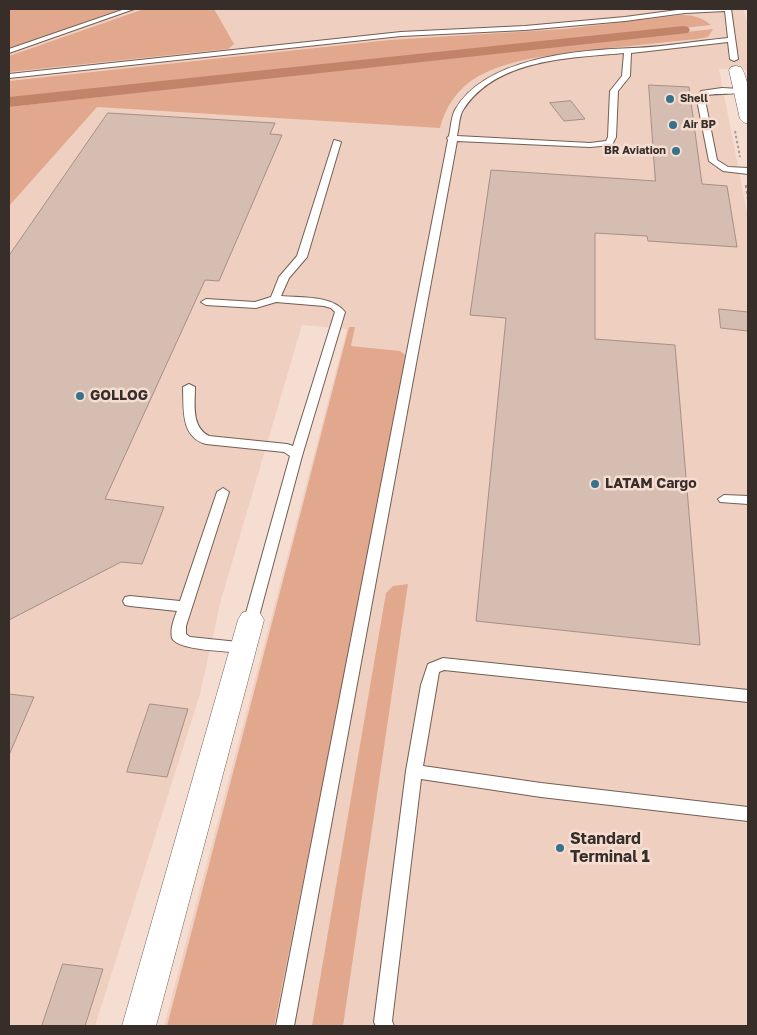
<!DOCTYPE html>
<html>
<head>
<meta charset="utf-8">
<style>
  body { margin:0 }
  #map { position:relative; width:757px; height:1035px; overflow:hidden; background:#f6ddd2; font-family:"Golos Text",sans-serif }
  canvas { display:block }
  .frame { position:absolute; inset:0; border:10px solid #372e2a; pointer-events:none }
</style>
</head>
<body>
<div id="map">
<canvas width="757" height="1035"></canvas>
<div class="frame"></div>
</div>
<script>
const ctx = document.querySelector('canvas').getContext('2d');
ctx.lineJoin = 'round';
function fillPath(path, color) { ctx.fillStyle = color; ctx.fill(path, 'evenodd'); }
function strokePath(path, color, width, dash) { ctx.strokeStyle = color; ctx.lineWidth = width; ctx.lineCap = dash ? 'butt' : 'round'; ctx.setLineDash(dash || []); ctx.stroke(path); }
function write(font, color, halo, rows, align = 'center') {
  ctx.font = font + ' "Golos Text",sans-serif'; ctx.lineWidth = 5; ctx.setLineDash([]); ctx.textBaseline = 'middle'; ctx.strokeStyle = halo; ctx.fillStyle = color; for (const [text, x, y, turn = 0] of rows) {
    ctx.save(); ctx.translate(x, y); ctx.rotate((+turn || 0) * Math.PI / 180); ctx.textAlign = isNaN(turn) ? turn : align; if (halo) ctx.strokeText(text, 0, 0); ctx.fillText(text, 0, 0); ctx.restore();
  }
}
fillPath(new Path2D(`
  M9 9H743L748 25V70L719 69 748 218V1026H164L347 329 302 325 221 600 200 694 95 1026H9Z`), '#efcfc0');
fillPath(new Path2D(`
  M9 9H122L9 48Z
  M144 9H214L234 44 228 49 9 72V56Z
  M681 15C693 15 701 17 711 25L9 99V81L390 40 564 29Z
  M713 29 708 37 697 39C663 42 629 46 595 50 556 55 513 57 477 77 458 88 445 107 440 128L97 107 9 206V107Z
  M349 327H355L351 346 400 351 408 357 274 1026H167Z
  M408 584 343 1026H312L386 593 393 586Z`), '#e2a88d');
fillPath(new Path2D(`
  M683 26 688 27 690 30 688 33 9 107V97Z`), '#c18468');
const building = new Path2D(`
  M649 85 689 87 702 184 727 186 737 247 648 241 647 236 595 233V339L675 345 700 645 476 621 506 318 470 315 491 170 655 181Z
  M571 101 585 119 564 121 550 103Z
  M108 113 275 123 270 134 282 135 219 281 205 280 105 499 164 507 142 564 121 562 9 620V256Z
  M719 309 748 312V331L721 328Z
  M9 694 34 697 9 755Z
  M150 704 188 709 167 777 127 772Z
  M63 964 103 969 85 1026H42Z`);
fillPath(building, '#d5bdb2');
strokePath(building, '#a68f85', 1);
const lane = new Path2D(`
  M125 9H134L9 53V49Z
  M685 9H731L738 59 734 61 730 59 728 42 631 53 630 76 618 91 616 137 612 145 590 147 457 141 294 1026H276L448 140 447 138 449 136C451 128 451 117 455 110 485 57 579 50 633 48 664 47 696 41 728 38L725 11 685 13 625 21 525 30 401 36 9 78V74L401 32 525 26 625 17ZM624 53 622 76 610 91 608 137 606 141 590 143 457 136C459 128 459 116 463 110 496 58 571 58 624 53Z
  M722 88 741 89 745 91C739 95 717 93 707 95L705 100 717 160 728 167 748 168V174L723 171 709 161 697 100 701 91Z
  M334 140 341 142 307 257 289 278 281 296C301 298 332 295 345 312L302 456 258 620 256 624 251 625 246 624 244 620 290 456 284 452 206 444C180 437 184 408 183 387L189 384 195 387C195 404 191 427 209 436L287 444 293 446 335 312 331 308 324 306 276 302 256 308 206 305 201 302 206 299 255 302 271 297 279 277 297 256Z
  M223 488 229 492 186 626V634L190 637 248 643 250 647 248 651 243 653C230 651 177 651 172 638 170 629 174 619 177 611L130 606 125 605 123 601 125 597 130 596 180 601 217 492Z
  M724 495 748 496V504L720 502 718 499Z
  M443 658 748 690V702L444 670 439 672 423 766 541 783 748 807V821L541 797 421 779 392 1021 394 1026H376L374 1022 406 771 421 685 428 664Z`);
const street = new Path2D(`
  M736 66 741 67C751 83 749 106 748 124L743 122 740 119 729 70 731 67Z
  M251 610 260 613 264 620 156 1026H122L238 620 242 613Z`);
strokePath(lane, '#735e54', 2);
strokePath(street, '#735e54', 1);
strokePath(new Path2D(`
  M735 131 740 157`), '#ab9990', 2, [2.5, 2.5]);
strokePath(new Path2D(`
  M746 185 748 199`), '#ab9990', 2.5, [3, 3]);
fillPath(lane, '#fff');
fillPath(street, '#fff');
for (const [x, y, r, color] of [
  [670,99,5,"#37728a"],
  [673,125,5,"#37728a"],
  [676,151,5,"#37728a"],
  [80,396,5,"#37728a"],
  [595,484,5,"#37728a"],
  [560,848,5,"#37728a"]
]) { const dot = new Path2D(); dot.arc(x, y, r, 0, 2 * Math.PI); ctx.fillStyle = color; ctx.fill(dot); strokePath(dot, '#f6ddd2', 2); }
write('bold 11px', '#372e2a', '#f6ddd2', [
  ["Shell",680,99],
  ["Air BP",683,125],
  ["BR Aviation",666,151,"right"]
], 'left');
write('bold 14px', '#372e2a', '#f6ddd2', [
  ["GOLLOG",90,396],
  ["LATAM Cargo",605,484]
], 'left');
write('bold 16px', '#372e2a', '#f6ddd2', [
  ["Standard",570,839],
  ["Terminal 1",570,857]
], 'left');
</script>
</body>
</html>
